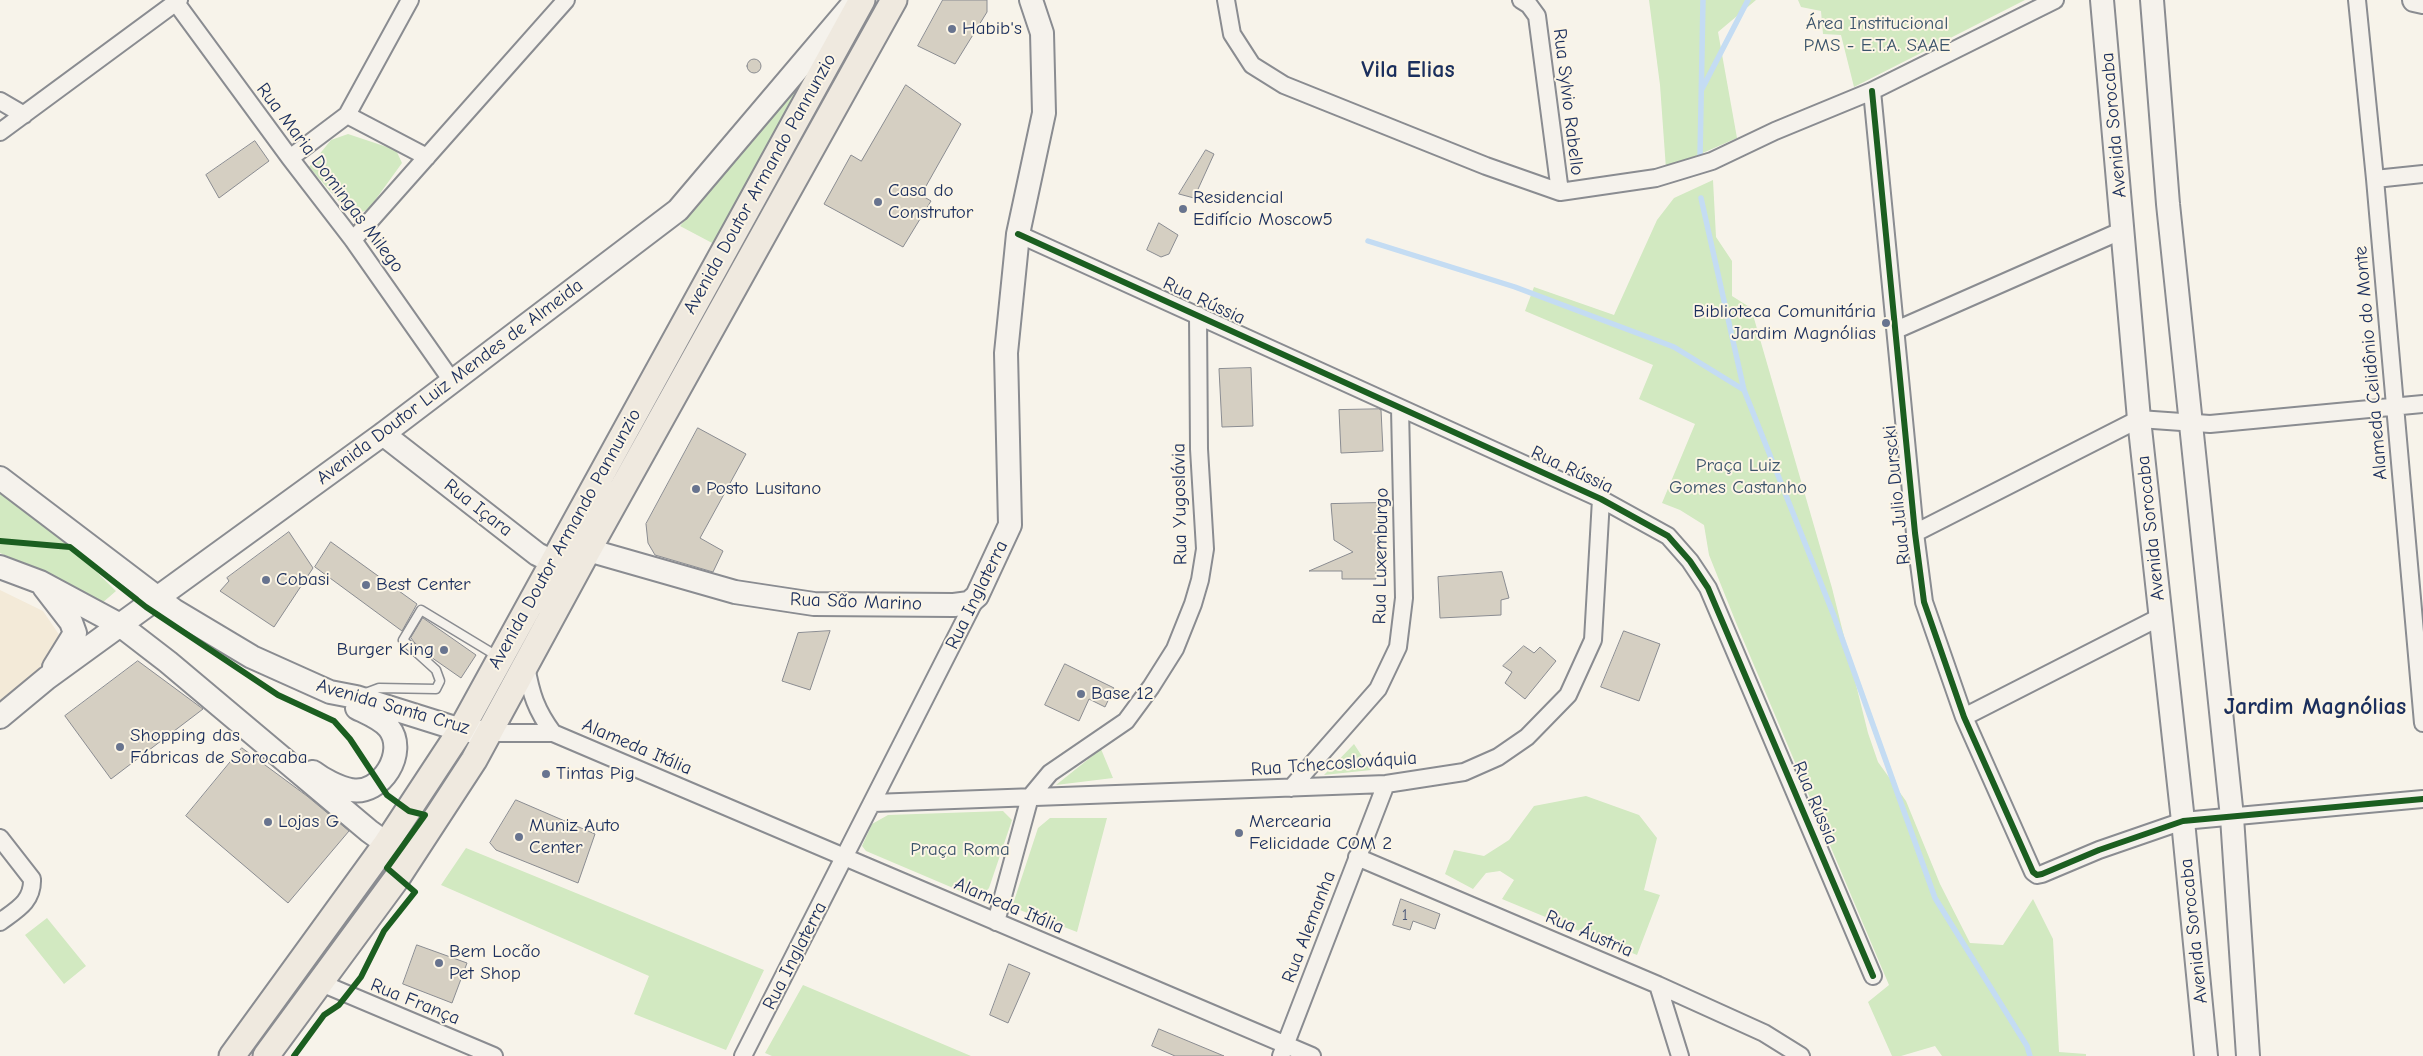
<!DOCTYPE html>
<html>
<head>
<meta charset="utf-8">
<style>
  body { margin:0 }
  canvas { display:block; background:#f7f3ea }
</style>
</head>
<body>
<canvas width="2423" height="1056"></canvas>
<script>
const ctx = document.querySelector('canvas').getContext('2d');
ctx.lineJoin = 'round';
function fillPath(path, color) { ctx.fillStyle = color; ctx.fill(path, 'evenodd'); }
function strokePath(path, color, width, dash) { ctx.strokeStyle = color; ctx.lineWidth = width; ctx.lineCap = dash ? 'butt' : 'round'; ctx.setLineDash(dash || []); ctx.stroke(path); }
function write(font, color, halo, rows, align = 'center') {
  ctx.font = font + ' "Comic Neue",sans-serif'; ctx.lineWidth = 4; ctx.setLineDash([]); ctx.textBaseline = 'middle'; ctx.strokeStyle = halo; ctx.fillStyle = color; for (const [text, x, y, turn = 0] of rows) {
    ctx.save(); ctx.translate(x, y); ctx.rotate((+turn || 0) * Math.PI / 180); ctx.textAlign = isNaN(turn) ? turn : align; if (halo) ctx.strokeText(text, 0, 0); ctx.fillText(text, 0, 0); ctx.restore();
  }
}
fillPath(new Path2D(`
  M0 590 43 611 60 636 52 660 0 700Z`), '#f3ead8');
fillPath(new Path2D(`
  M1649 0H1756L1718 32 1737 138 1666 169 1660 85Z
  M1798 0H2025L1854 87 1841 35 1823 34 1821 11 1801 7Z
  M814 64 714 244 680 226Z
  M348 134 396 150 402 163 368 210 351 215 309 167 331 140Z
  M1713 180 1716 237 1732 261V296L1751 308 1832 588 1868 733 1878 762 1906 801 1940 884 1970 943 2003 945 2033 899 2053 939 2059 1052 2086 1054V1056H1942L1935 1046 1901 1056H1892L1868 1002 1889 985 1737 625 1709 555 1704 525 1680 510 1662 503 1695 424 1639 399 1653 365 1525 311 1534 287 1614 315 1657 220 1674 198Z
  M0 489 58 534 116 591 101 604 43 572 0 553Z
  M1354 744 1371 770 1324 775Z
  M1101 749 1113 778 1056 785Z
  M1586 796 1639 815 1657 838 1644 890 1660 895 1637 955 1502 899 1514 880 1500 871 1486 873 1473 889 1445 874 1454 850 1484 856 1509 840 1534 806Z
  M1003 811 1012 820 1009 829 989 888 979 899 866 851 862 846 872 824 888 815Z
  M1050 818H1107L1077 932 1012 907 1038 828Z
  M466 848 764 970 726 1050 634 1014 649 976 441 885Z
  M47 918 86 966 64 984 25 935Z
  M803 985 971 1056H772L765 1053Z`), '#d2e9c1');
strokePath(new Path2D(`
  M1702 89 1748 0
  M1700 157 1703 0
  M1701 198 1744 390 1834 616 1935 898 2027 1046 2030 1056
  M1368 241 1515 287 1674 347 1744 390`), '#c4dcf3', 5.5);
const building = new Path2D(`
  M943 0H987V12L955 64 918 46Z
  M747 66a7 7 0 1 1 14 0a7 7 0 1 1-14 0Z
  M906 85 961 124 921 195 931 201 903 247 824 204 851 155 861 161Z
  M255 141 269 161 219 198 206 175Z
  M1206 150 1214 154 1194 198 1179 194Z
  M1159 223 1178 235 1169 254 1161 257 1147 250Z
  M1251 368 1253 426 1222 427 1219 369Z
  M1379 409 1381 410 1383 451 1341 453 1339 410Z
  M698 428 746 454 700 538 723 551 713 572 655 555 648 543 646 524Z
  M1378 503 1382 542H1379L1381 565 1376 566V579H1342V571H1309L1353 552 1334 540 1331 504Z
  M289 532 313 568 274 627 220 591 229 581 227 578Z
  M331 542 417 604 402 631 315 567Z
  M1502 572 1509 598 1501 600V615L1440 618 1438 577Z
  M423 618 476 655 461 678 428 655 414 642 411 638Z
  M830 631 810 690 782 681 798 633Z
  M1624 631 1660 644 1639 701 1601 687Z
  M1524 646 1534 653 1540 647 1556 661 1525 699 1505 683 1512 672 1503 666Z
  M138 661 203 709 111 779 65 716Z
  M1065 664 1114 688 1105 707 1089 699 1079 721 1045 705Z
  M242 748 307 796 349 831 288 903 186 816Z
  M516 800 595 834 578 883 496 850 490 843Z
  M1401 899 1440 914 1435 929 1413 921 1410 930 1393 925Z
  M417 945 467 963 452 1003 403 984Z
  M1009 964 1030 973 1008 1023 990 1015Z
  M1159 1029 1224 1056H1175L1152 1046Z`);
fillPath(building, '#d5cfc2');
strokePath(building, '#8a8c91', 1);
const lane = new Path2D(`
  M363 694 379 688 436 689 440 681 436 670 403 640 421 610 497 656`);
const street = new Path2D(`
  M174 0 290 158 353 240 452 381
  M1226 0 1232 34 1252 65 1284 85 1486 166 1560 192 1656 178 1712 161 1775 131 1872 91 2055 0
  M1521 0 1529 5 1537 16 1560 192
  M2357 0 2375 179 2423 723
  M1872 91 1915 533 1924 602 1964 717 2033 872 2037 875 2042 874 2099 850 2183 821 2423 799
  M0 101 24 115
  M347 115 427 157
  M0 132 179 0
  M290 158 347 115 410 0
  M2375 179 2423 174
  M1018 234 1601 499 1668 536 1690 561 1708 588 1873 976
  M353 240 566 0
  M1896 330 2123 230
  M1915 533 2139 419 2210 424 2423 404
  M526 666C531 694 536 710 553 733
  M1964 717 2160 617
  M489 733H553L1312 1056
  M1291 788 1378 689 1398 647 1404 598 1400 408
  M873 803 1386 784 1464 772 1498 757 1527 737 1568 695 1593 640 1601 499
  M0 838 32 879C33 902 16 910 0 922
  M1357 857 1658 985 1764 1033 1801 1056
  M996 922 1030 797 1050 773 1126 721 1151 687 1175 649 1193 604 1200 580 1205 549 1199 449 1198 315
  M321 983 494 1056
  M1658 985 1680 1056
  M743 1056 977 596
  M1281 1056 1386 784`);
const secondary = new Path2D(`
  M2102 0 2139 419 2183 821 2206 1056
  M2152 0 2168 204 2232 817 2248 1056
  M2414 0 2423 2
  M383 434 537 554 553 562 571 566
  M0 478 175 611 252 657 330 692 356 697 461 730 489 733
  M588 550 735 592 814 604 954 605 969 603 977 596 1010 525 1006 353 1018 234 1044 113 1042 33 1031 0
  M0 567 40 582 120 625 168 662 369 831 409 860
  M44 587 71 622 75 633 54 667
  M0 717 47 678 383 434 678 210 852 5
  M313 772C322 779 339 788 351 790 381 796 408 752 389 728 382 719 367 713 357 708`);
const primary = new Path2D(`
  M232 1056 386 844 461 730 862 0
  M266 1056 397 878 474 760 588 550 894 0`);
strokePath(lane, '#8a8c91', 11);
strokePath(street, '#8a8c91', 20);
strokePath(secondary, '#8a8c91', 26);
strokePath(primary, '#8a8c91', 29);
strokePath(lane, '#f5f2ec', 8);
strokePath(street, '#f5f2ec', 16);
strokePath(secondary, '#f5f2ec', 22);
strokePath(primary, '#efe9df', 25);
strokePath(new Path2D(`
  M1872 91 1915 533 1924 602 1964 717 2033 872 2037 875 2042 874 2099 850 2183 821 2423 799
  M1018 234 1601 499 1668 536 1690 561 1708 588 1873 976
  M0 541 70 547 146 607 278 695 334 721 350 739 387 795 409 811 425 815 387 868 415 892 384 931 361 977 339 1005 324 1015 294 1056`), '#1b5e20', 6);
for (const [x, y, r, color] of [
  [952,29,5,"#68748f"],
  [878,202,5,"#68748f"],
  [1183,209,5,"#68748f"],
  [1886,323,5,"#68748f"],
  [696,489,5,"#68748f"],
  [266,580,5,"#68748f"],
  [366,585,5,"#68748f"],
  [444,650,5,"#68748f"],
  [1081,694,5,"#68748f"],
  [120,747,5,"#68748f"],
  [546,774,5,"#68748f"],
  [268,822,5,"#68748f"],
  [1239,833,5,"#68748f"],
  [519,837,5,"#68748f"],
  [439,963,5,"#68748f"]
]) { const dot = new Path2D(); dot.arc(x, y, r, 0, 2 * Math.PI); ctx.fillStyle = color; ctx.fill(dot); strokePath(dot, '#fcf5e5', 2); }
write('16px', '#4a5777', null, [
  ["1",1405,915]
]);
write('19px', '#3a536b', '#fcf5e5', [
  ["Área Institucional",1877,24],
  ["PMS - E.T.A. SAAE",1877,46],
  ["Praça Luiz",1738,466],
  ["Gomes Castanho",1738,488],
  ["Praça Roma",960,850]
]);
write('19px', '#1b2f5e', '#fcf5e5', [
  ["Habib's",962,29],
  ["Casa do",888,191],
  ["Construtor",888,213],
  ["Residencial",1193,198],
  ["Edifício Moscow5",1193,220],
  ["Biblioteca Comunitária",1876,312,"right"],
  ["Jardim Magnólias",1876,334,"right"],
  ["Posto Lusitano",706,489],
  ["Cobasi",276,580],
  ["Best Center",376,585],
  ["Burger King",434,650,"right"],
  ["Base 12",1091,694],
  ["Shopping das",130,736],
  ["Fábricas de Sorocaba",130,758],
  ["Tintas Pig",556,774],
  ["Lojas G",278,822],
  ["Mercearia",1249,822],
  ["Felicidade COM 2",1249,844],
  ["Muniz Auto",529,826],
  ["Center",529,848],
  ["Bem Locão",449,952],
  ["Pet Shop",449,974]
], 'left');
write('19px', '#1b2f5e', '#fcf5e5', [
  ["Rua Sylvio Rabello",1568,102,83],
  ["Avenida Sorocaba",2114,125,-95],
  ["Rua Maria Domingas Milego",330,178,53],
  ["Avenida Doutor Armando Pannunzio",760,184,-61],
  ["Rua Rússia",1204,301,25],
  ["Alameda Celidônio do Monte",2371,363,-95],
  ["Avenida Doutor Luiz Mendes de Almeida",450,382,-37],
  ["Rua Rússia",1572,470,25],
  ["Rua Julio Durscki",1897,495,-96],
  ["Rua Yugoslávia",1180,504,-91],
  ["Rua Içara",478,508,38],
  ["Avenida Sorocaba",2151,528,-96],
  ["Avenida Doutor Armando Pannunzio",565,539,-61],
  ["Rua Luxemburgo",1381,556,-89],
  ["Rua Inglaterra",977,595,-64],
  ["Rua São Marino",856,602,2],
  ["Avenida Santa Cruz",393,707,16],
  ["Alameda Itália",637,747,23],
  ["Rua Tchecoslováquia",1334,764,-4],
  ["Rua Rússia",1815,803,67],
  ["Alameda Itália",1009,906,23],
  ["Rua Alemanha",1309,927,-69],
  ["Avenida Sorocaba",2194,931,-96],
  ["Rua Áustria",1589,934,23],
  ["Rua Inglaterra",795,956,-63],
  ["Rua França",415,1002,22]
]);
write('bold 24px', '#1b2f5e', '#fcf5e5', [
  ["Vila Elias",1408,70],
  ["Jardim Magnólias",2315,707]
]);
</script>
</body>
</html>
